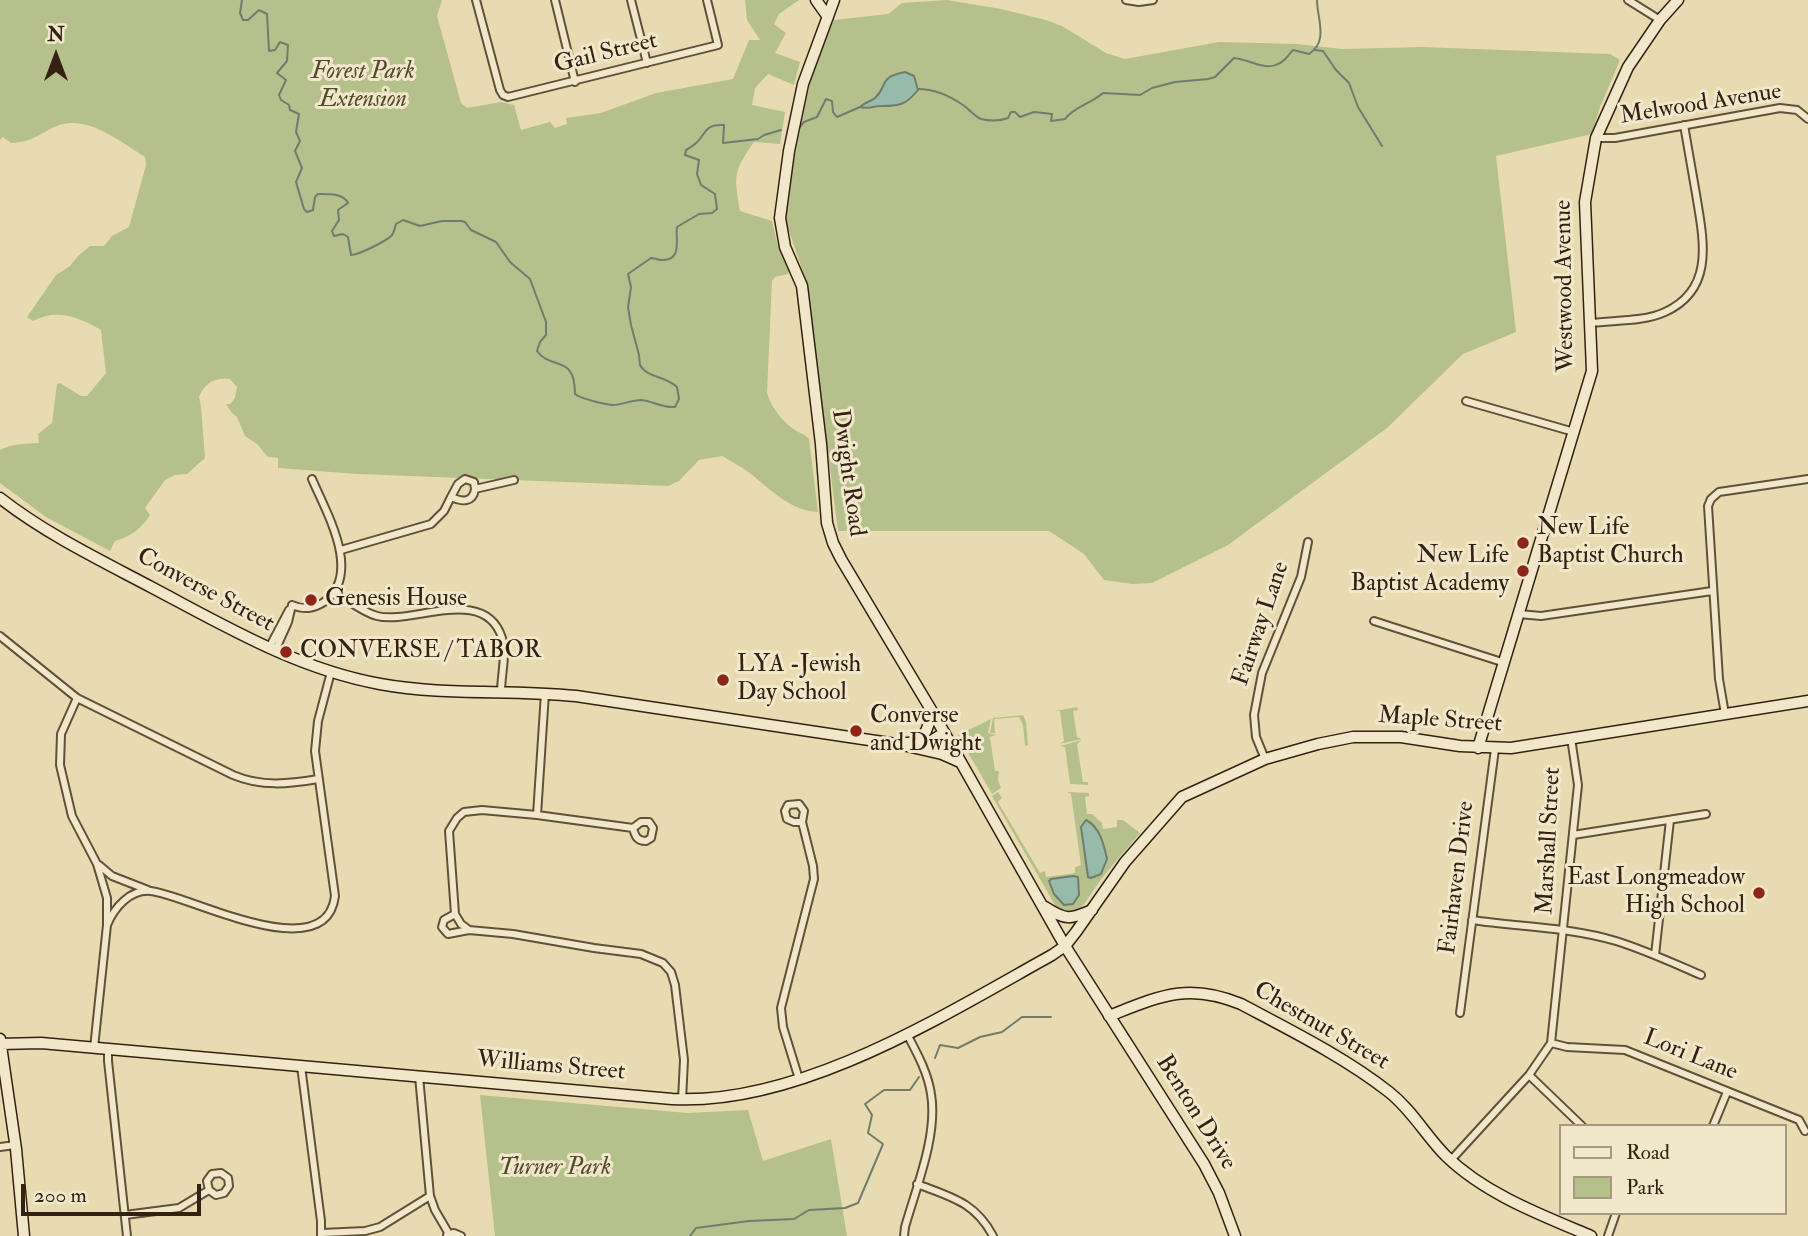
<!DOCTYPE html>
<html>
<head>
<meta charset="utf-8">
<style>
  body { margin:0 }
  #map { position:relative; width:1808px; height:1236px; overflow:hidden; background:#e9dbb1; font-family:"IM FELL Double Pica",serif }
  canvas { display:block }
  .legend { position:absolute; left:1559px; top:1124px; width:228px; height:91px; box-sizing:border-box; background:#f1e8cc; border:2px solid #a69882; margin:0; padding:9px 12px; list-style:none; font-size:21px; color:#352112 }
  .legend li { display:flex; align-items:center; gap:14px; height:35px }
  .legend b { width:35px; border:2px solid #a69882 }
  .north { position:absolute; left:21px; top:21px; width:70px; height:70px; -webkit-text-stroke:5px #f1e8cc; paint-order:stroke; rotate:0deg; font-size:19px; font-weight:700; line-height:28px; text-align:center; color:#352112 }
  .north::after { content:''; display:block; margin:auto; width:24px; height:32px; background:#352112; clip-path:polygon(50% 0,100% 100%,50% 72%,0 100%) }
  .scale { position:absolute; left:21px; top:1184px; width:180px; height:32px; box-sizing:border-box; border:4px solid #352112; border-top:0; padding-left:9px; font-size:21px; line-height:24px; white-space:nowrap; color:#352112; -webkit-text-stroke:5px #f1e8cc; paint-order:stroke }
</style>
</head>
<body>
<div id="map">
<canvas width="1808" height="1236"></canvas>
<ul class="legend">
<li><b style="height:9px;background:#f1e8cc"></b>Road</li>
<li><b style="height:19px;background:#b5c08d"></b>Park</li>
</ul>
<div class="north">N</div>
<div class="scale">200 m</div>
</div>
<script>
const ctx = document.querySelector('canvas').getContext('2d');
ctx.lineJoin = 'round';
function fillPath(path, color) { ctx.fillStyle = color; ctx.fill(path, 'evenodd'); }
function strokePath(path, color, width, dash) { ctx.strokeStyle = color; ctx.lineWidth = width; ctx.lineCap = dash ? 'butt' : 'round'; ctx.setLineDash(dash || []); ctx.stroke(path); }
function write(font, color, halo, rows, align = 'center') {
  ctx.font = font + ' "IM FELL Double Pica",serif'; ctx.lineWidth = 6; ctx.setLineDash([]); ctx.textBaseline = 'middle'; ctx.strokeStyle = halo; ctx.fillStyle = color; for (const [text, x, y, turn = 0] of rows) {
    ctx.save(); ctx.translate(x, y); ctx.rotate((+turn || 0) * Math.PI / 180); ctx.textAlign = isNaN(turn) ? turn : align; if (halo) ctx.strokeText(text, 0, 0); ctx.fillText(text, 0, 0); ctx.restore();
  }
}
fillPath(new Path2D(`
  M0 0H442L437 16 461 103 467 108 501 102 514 105 521 130 550 122 555 128 567 124 566 118 601 113 656 93 733 79 749 40H760L747 20 745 0H799L779 14 774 24 786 33 775 53 800 62 794 85 768 74 755 88 752 105 785 112 780 144 754 142C733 172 734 175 740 211L772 221 778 247 789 269 788 274 775 277 772 281 767 393C771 407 782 421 795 430 801 434 804 433 809 439L818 512C791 511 771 490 751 474 742 467 732 462 722 456L699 460 679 481 668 486 358 474 278 468V458L268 457 257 444 245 436 237 417 232 413 226 404H230L235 398 237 387 230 379C214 377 205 383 199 397L201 407 205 458 187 474 175 475 165 480 145 508 150 515C142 528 130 537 115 541L110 551 46 517 0 483V450C14 443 25 444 39 443L38 434 52 423 57 384 60 383 81 396H87L106 373 101 330C79 317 57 308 33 321L27 317 56 275 70 266 78 256 90 246H104L112 236 129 227 146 165 145 157C122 143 92 118 63 124 43 129 38 142 11 143L3 137 0 140Z
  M947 0 1001 9 1046 20 1062 26 1106 53 1125 59 1219 42 1297 44 1342 49 1423 47 1610 54 1620 60 1600 107 1592 134 1496 156 1516 332 1463 354 1387 428 1228 545 1152 583 1132 584 1104 580 1084 554 1049 531H838L806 281 785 219 788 188 815 59 834 20 888 14 902 3Z
  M1077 707 1078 710 1073 711 1077 737 1082 739 1060 744 1064 741 1060 711H1055Z
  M1023 715 1026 722 1028 745 1025 746 1023 725 1019 717 994 719 995 733H990L993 718Z
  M991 719 988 733 996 735 990 737 995 771H999L998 780 1001 788 992 794 958 735Z
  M1082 740 1077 744 1083 782H1088V785L1070 784 1065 747 1060 746Z
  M998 792 1002 798 998 802 1040 873 1045 871 1046 877 1075 873V867L1081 865 1071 794 1067 792 1089 793V796L1085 797 1087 814H1092L1102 823 1103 829 1117 827V820H1123L1140 833 1102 878 1082 907 1076 911 1065 913 1055 905 992 796Z
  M480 1095 688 1113 748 1110 763 1161 831 1139 847 1236H495Z`), '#b5c08d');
const water = new Path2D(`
  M905 72 914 76 918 90C907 104 900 106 883 106 874 105 869 110 860 107 865 102 870 102 875 98 888 86 878 77 905 72Z
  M1086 820C1100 827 1104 845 1107 859L1101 874 1091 878 1088 877 1081 827Z
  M1073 876 1078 877 1079 895 1073 904 1064 905 1054 894 1049 881 1051 879Z`);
fillPath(water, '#97bbaa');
strokePath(water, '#707d6d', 2);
strokePath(new Path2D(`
  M242 0 240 13 243 20H248L259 10 267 14 269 51 275 50 280 42 288 45 287 61 277 73 286 80 279 95 281 100 289 105 290 110 299 114 296 132 300 141 295 151 302 168 296 182 304 209 307 212 313 210 315 197 318 194C328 194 343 193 348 203L338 210 339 220 332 231 334 236 343 234 348 237 351 255C358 255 387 241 392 235 394 232 395 228 396 224L403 220 420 226 442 221H461L465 222 471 230 496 242 510 262 530 279 546 322V335L540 342 537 351C551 371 575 353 575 394 581 399 604 404 613 405 622 405 631 400 641 400 653 401 662 408 675 407L679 399 677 387C666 376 647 378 640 365L639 355 631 325 628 307 631 287 628 274 651 258C655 258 658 260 662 260 683 261 675 238 677 227L699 214 712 213 717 209 715 194 701 185 697 174 699 160 685 155 686 150C689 148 693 146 696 143 707 134 703 124 724 125L723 143 758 139 764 135 781 130
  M1315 50 1323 51 1336 70 1349 83 1358 107 1382 146
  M918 89C935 89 950 96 963 105 969 109 975 117 981 119 990 121 1000 121 1008 118L1011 112H1015L1020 117 1034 112 1052 114 1051 121 1065 119C1074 107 1092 103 1103 93L1140 95 1152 88 1175 82 1208 79 1215 77 1234 58C1249 59 1265 72 1280 63 1286 60 1289 54 1293 50L1309 54C1329 41 1317 19 1317 0
  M799 128 804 122 817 117 826 99 832 101 833 112 837 117 860 107
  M935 1058 940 1045 958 1048 980 1037 1002 1032 1022 1017H1051
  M690 1236 696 1228 749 1221 794 1219 809 1210 845 1208 858 1203 883 1144 868 1133 872 1115 865 1104 884 1090H910L919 1077`), '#707d6d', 2);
const street = new Path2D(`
  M476 0 500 90 503 95 508 97 718 45 707 0
  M555 0 575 82
  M631 0 647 63
  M1126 0 1139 2 1153 0
  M1628 0 1660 20
  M1596 138H1615L1780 108 1797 110 1808 119
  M1591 323C1614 320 1643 322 1665 312 1716 289 1703 238 1696 194 1692 171 1688 148 1684 125
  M1466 401 1574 432
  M475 489C473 503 462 502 451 497L458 484 465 479 474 482 475 489 514 480
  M341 550 431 524 444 511 451 497
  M335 592C348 600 362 612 377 616 412 625 485 584 502 638 507 654 501 675 501 692
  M292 605C304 610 313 609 324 602 363 574 326 512 312 479
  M1519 614 1541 616 1712 591
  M1374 621 1505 663
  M0 636 77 698 233 775C261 787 289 784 318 779
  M269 648 289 610
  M275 651 288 622 292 605
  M77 698 61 734 60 765 72 816 97 864 107 898V925L94 1048
  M1725 714 1719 679 1708 506 1711 499 1719 492 1808 479
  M1265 759 1256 737 1254 715 1262 673 1301 577 1308 542
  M537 815 545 693
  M633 828 641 822H649L653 828 651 838 646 841C637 841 635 836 633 828L537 815 482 810 464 812 457 818 449 831 455 914 444 920 442 927 448 934 469 930 513 934 594 948 641 954 663 963 671 972 675 985 684 1060 682 1100
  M1573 835 1706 814
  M99 865 112 876 148 890
  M455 914 461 924 469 930
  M1472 920C1519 927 1570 927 1616 941 1645 950 1673 963 1701 975
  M107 925C114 908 130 889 151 891 188 895 326 970 335 896L315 751 318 721 331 672
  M1655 955 1670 820
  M1460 1013 1495 749
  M1551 1043 1567 1047 1625 1050 1799 1120 1805 1131
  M108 1049V1061L127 1236
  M301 1066 321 1221V1236
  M1529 1075 1582 1126
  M419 1076 430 1196 435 1210 449 1234
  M799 1079 783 1027 781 1008 814 879 813 866 802 822 804 811 799 804 788 805 785 811 787 819 794 822H802
  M1713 1126 1727 1092
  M0 1147 15 1145
  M1451 1160 1529 1075 1551 1043 1578 785 1571 738
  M917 1184C951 1197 975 1202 993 1236
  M125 1215 179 1208 209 1190 207 1181 212 1174 221 1173 228 1178 229 1186 224 1193 216 1195 209 1190
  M322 1233 365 1231 380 1227 430 1196
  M447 1235 454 1233 461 1236
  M904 1236 905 1227C916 1188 938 1135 931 1094 928 1073 917 1053 907 1034
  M1608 1236 1616 1213`);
const secondary = new Path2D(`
  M816 0 828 17
  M834 0 803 84 789 151 780 218 785 247 802 286 821 444 827 523 833 543 841 559 933 713 1065 946 1204 1164 1219 1193 1235 1236
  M0 498C46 534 100 560 151 587 225 626 297 669 380 684 445 696 510 689 576 696L896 744 931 741 944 733
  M917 744 926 731 933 713
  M907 746 942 754 960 762
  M1478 748 1592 371 1585 202 1596 138 1628 67 1660 20 1678 0
  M1045 907C1065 920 1070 920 1092 910
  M1109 1016C1160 996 1188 982 1241 1004 1290 1030 1346 1058 1389 1092 1412 1110 1426 1136 1446 1156 1485 1194 1541 1215 1591 1236
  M0 1039 16 1149 24 1236
  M0 1044 41 1043 672 1099C800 1106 944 1015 1052 955L1065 946 1076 932 1125 862 1182 797 1265 759 1318 744 1353 737H1401L1460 746 1511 748 1808 701`);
strokePath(street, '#62503a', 10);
strokePath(secondary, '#352112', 13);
strokePath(street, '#f1e8cc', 6);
strokePath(secondary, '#f1e8cc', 10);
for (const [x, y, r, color] of [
  [1523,543,7,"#8f2418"],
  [1523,571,7,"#8f2418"],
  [311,600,7,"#8f2418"],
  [286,652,7,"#8f2418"],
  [723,680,7,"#8f2418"],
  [856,731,7,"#8f2418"],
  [1759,893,7,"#8f2418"]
]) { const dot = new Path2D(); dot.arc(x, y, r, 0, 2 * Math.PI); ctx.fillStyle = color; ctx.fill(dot); strokePath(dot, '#f1e8cc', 2.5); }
write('24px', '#352112', '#f1e8cc', [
  ["Gail Street",606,54,-14],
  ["Melwood Avenue",1701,105,-9],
  ["Westwood Avenue",1566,286,-91],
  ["Dwight Road",847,473,82],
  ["Converse Street",205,591,28],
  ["Fairway Lane",1262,624,-71],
  ["Maple Street",1440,721,4],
  ["Marshall Street",1550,841,-87],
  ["Fairhaven Drive",1458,878,-83],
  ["Chestnut Street",1321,1027,30],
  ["Lori Lane",1690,1056,22],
  ["Williams Street",551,1067,5],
  ["Benton Drive",1195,1113,58]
]);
write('italic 24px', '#554931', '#f1e8cc', [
  ["Forest Park",363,73],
  ["Extension",363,101],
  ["Turner Park",555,1169]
]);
write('24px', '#352112', '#f1e8cc', [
  ["New Life",1537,529],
  ["Baptist Church",1537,557],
  ["New Life",1509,557,"right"],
  ["Baptist Academy",1509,585,"right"],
  ["Genesis House",325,600],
  ["CONVERSE / TABOR",300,652],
  ["LYA -Jewish",737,666],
  ["Day School",737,694],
  ["Converse",870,717],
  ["and Dwight",870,745],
  ["East Longmeadow",1745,879,"right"],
  ["High School",1745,907,"right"]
], 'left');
</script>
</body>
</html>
